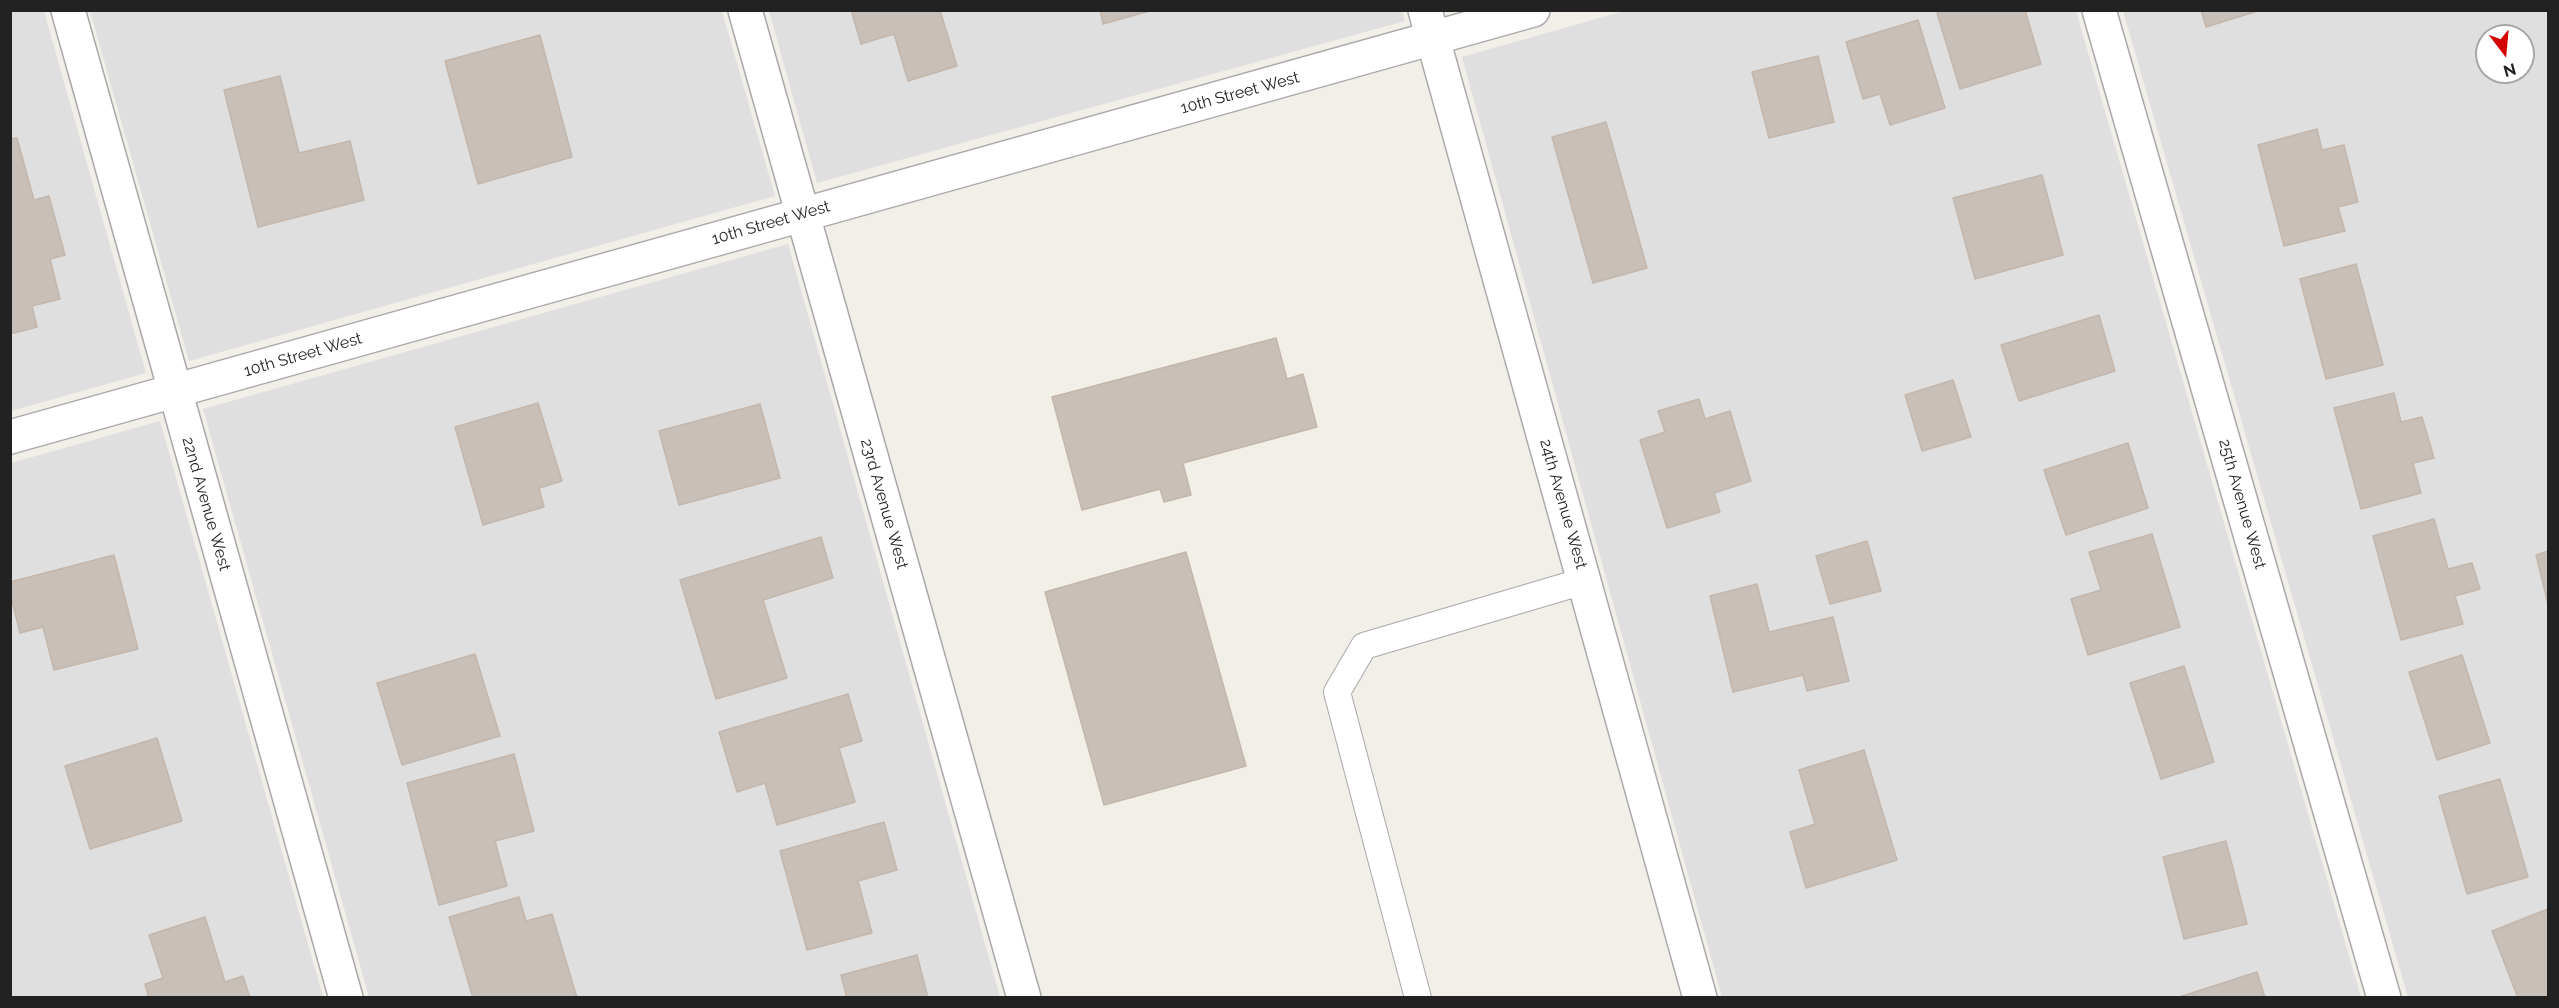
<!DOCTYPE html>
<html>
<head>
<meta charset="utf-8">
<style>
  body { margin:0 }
  #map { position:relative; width:2559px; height:1008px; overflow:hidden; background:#f2efe9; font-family:Raleway,sans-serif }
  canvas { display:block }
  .frame { position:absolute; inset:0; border:12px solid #222; pointer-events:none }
  .north { position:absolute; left:2475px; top:24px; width:60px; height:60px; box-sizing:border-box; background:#fff; border:2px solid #a7a7a7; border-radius:50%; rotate:164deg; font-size:16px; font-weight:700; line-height:24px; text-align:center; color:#222 }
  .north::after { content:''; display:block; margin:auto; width:21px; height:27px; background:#d40000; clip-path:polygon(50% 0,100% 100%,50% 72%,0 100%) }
</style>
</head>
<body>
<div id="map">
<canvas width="2559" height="1008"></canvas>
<div class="frame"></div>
<div class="north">N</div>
</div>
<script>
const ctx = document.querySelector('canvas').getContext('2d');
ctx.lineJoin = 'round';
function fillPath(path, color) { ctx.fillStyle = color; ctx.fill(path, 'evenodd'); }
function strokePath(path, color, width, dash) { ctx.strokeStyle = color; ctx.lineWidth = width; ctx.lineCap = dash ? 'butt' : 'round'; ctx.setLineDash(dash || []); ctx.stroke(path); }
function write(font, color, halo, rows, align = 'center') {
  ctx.font = font + ' Raleway,sans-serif'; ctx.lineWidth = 4.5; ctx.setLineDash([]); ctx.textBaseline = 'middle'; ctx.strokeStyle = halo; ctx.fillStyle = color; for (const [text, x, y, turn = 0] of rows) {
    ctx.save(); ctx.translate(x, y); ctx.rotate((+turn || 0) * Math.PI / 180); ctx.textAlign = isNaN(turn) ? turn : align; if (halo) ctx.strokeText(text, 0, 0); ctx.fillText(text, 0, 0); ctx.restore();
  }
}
fillPath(new Path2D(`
  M1402 10 1405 21 817 183 769 11Z
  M11 11H44L146 373 11 411Z
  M90 11H722L775 196 189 361Z
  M1624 11H2076L2361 997H1722L1462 57Z
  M2123 11H2548V997H2408ZM2487 36H2523V72H2487Z
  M788 244 1000 997H369L203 409Z
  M160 421 323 997 11 998V463Z`), '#e0dfdf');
const building = new Path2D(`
  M851 10H940L957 66 908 81 894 34 861 44Z
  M1100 10H1153L1103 24Z
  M1944 10H2025L2041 64 1960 89 1937 13Z
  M2201 10H2261L2206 27Z
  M1918 20 1945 108 1890 125 1880 94 1863 99 1846 42Z
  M540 35 572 157 478 184 445 61Z
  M1818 56 1834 122 1769 138 1752 72Z
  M280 76 299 153 350 141 364 200 258 227 224 90Z
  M1606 122 1647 268 1593 283 1552 137Z
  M2317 129 2322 150 2344 145 2358 202 2338 207 2345 231 2284 246 2258 145Z
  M17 138 34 200 49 196 65 255 50 259 60 299 32 306 37 327 10 334V139Z
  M2042 175 2063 255 1975 279 1953 198Z
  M2356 264 2383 365 2326 379 2300 279Z
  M2099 315 2115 371 2019 401 2001 345Z
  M1276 338 1287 379 1303 374 1317 427 1183 463 1191 495 1164 502 1160 489 1082 510 1052 397Z
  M1953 380 1971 437 1922 451 1905 395Z
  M2394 393 2401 422 2422 417 2434 458 2413 463 2421 493 2361 509 2334 408Z
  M1699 399 1705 419 1730 411 1751 481 1714 493 1720 512 1667 528 1640 440 1665 432 1658 411Z
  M538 403 562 481 539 488 544 507 483 525 455 427Z
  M760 404 780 478 679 505 659 431Z
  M2128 443 2148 508 2066 535 2044 470Z
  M2434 519 2448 569 2472 563 2480 589 2455 596 2463 624 2401 640 2373 536Z
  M2152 534 2180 627 2088 655 2071 599 2101 590 2089 552Z
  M821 537 833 578 763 600 787 678 716 699 680 580Z
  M1867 541 1881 591 1830 604 1816 556Z
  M2548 551V604L2536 555Z
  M1186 552 1246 766 1104 805 1045 592Z
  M114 555 138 649 54 670 43 627 20 633 10 593V582Z
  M1757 584 1769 632 1833 617 1849 681 1807 691 1803 675 1733 692 1710 596Z
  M475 654 500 736 402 765 377 683Z
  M2462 655 2490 743 2437 760 2409 672Z
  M2184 666 2214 762 2161 779 2130 683Z
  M848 694 862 741 839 748 855 802 777 825 765 783 737 792 719 732Z
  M157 738 182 821 90 849 65 766Z
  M1864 750 1897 860 1806 888 1790 832 1815 824 1799 770Z
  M514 754 534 831 495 841 507 886 439 905 407 783Z
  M2500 779 2528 877 2467 894 2439 796Z
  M884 822 897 870 858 881 872 933 807 950 780 851Z
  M2226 841 2247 924 2184 939 2163 857Z
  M519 897 526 921 552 914 577 998H473L449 917Z
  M2548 909V995L2542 998H2518L2492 931Z
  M205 917 225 982 243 976 250 998H149L145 984 163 978 149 935Z
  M917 955 928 998H847L841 975Z
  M2257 972 2265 998H2176Z`);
fillPath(building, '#c7bfb8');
strokePath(building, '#c4b6ab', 1.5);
const service = new Path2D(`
  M1418 998 1337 692 1364 646 1584 581`);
const minor = new Path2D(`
  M68 10 346 998
  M745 10 1024 998
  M1425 10 1433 39
  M2099 10 2384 998`);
const tertiary = new Path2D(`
  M1433 39 1700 998
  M10 437 1533 10`);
strokePath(service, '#a9a9a9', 28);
strokePath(minor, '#a9a9a9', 36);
strokePath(tertiary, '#a9a9a9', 36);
strokePath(service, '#fff', 26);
strokePath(minor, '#fff', 33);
strokePath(tertiary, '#fff', 33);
write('16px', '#222', '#fff', [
  ["10th Street West",1240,93,-15],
  ["10th Street West",771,223,-16],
  ["10th Street West",303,355,-16],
  ["22nd Avenue West",206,504,74],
  ["23rd Avenue West",884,504,74],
  ["24th Avenue West",1563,504,74],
  ["25th Avenue West",2242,504,74]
]);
</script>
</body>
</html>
